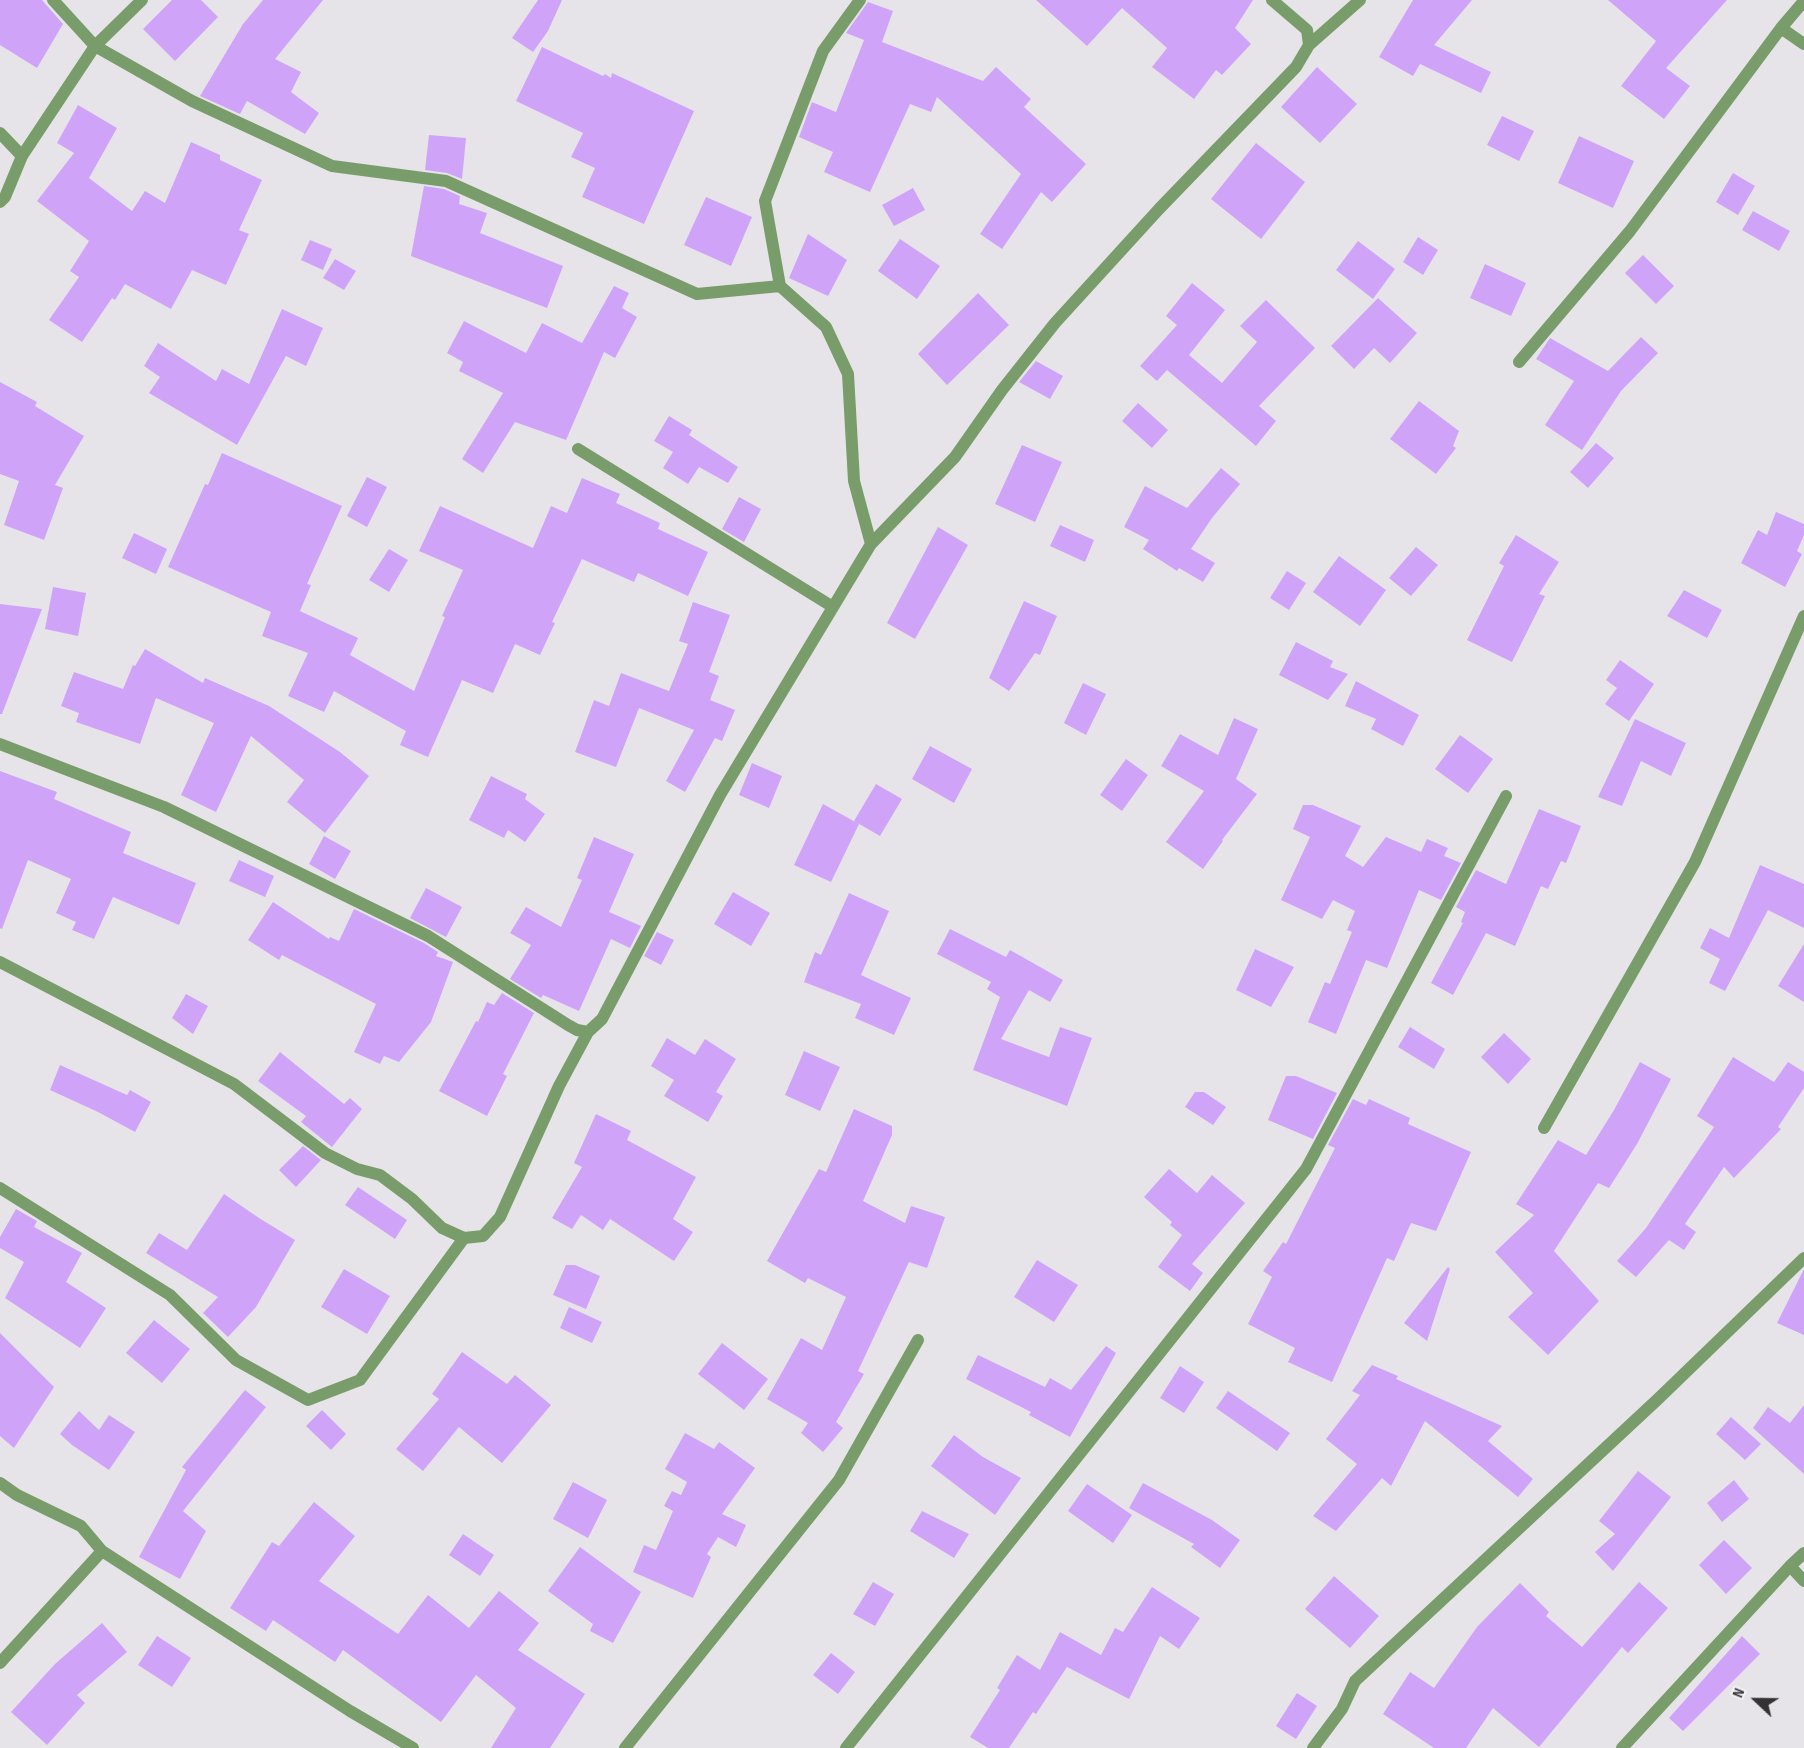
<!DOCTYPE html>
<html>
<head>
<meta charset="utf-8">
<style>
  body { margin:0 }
  #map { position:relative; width:1804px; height:1748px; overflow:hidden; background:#e7e4e9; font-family:"Sofia Sans Condensed",sans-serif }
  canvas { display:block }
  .north { position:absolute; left:1726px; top:1670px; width:60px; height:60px; -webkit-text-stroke:4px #f4f2f6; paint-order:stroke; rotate:292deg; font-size:16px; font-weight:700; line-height:24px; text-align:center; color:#333234 }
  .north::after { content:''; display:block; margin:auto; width:21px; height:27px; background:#333234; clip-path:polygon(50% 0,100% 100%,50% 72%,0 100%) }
</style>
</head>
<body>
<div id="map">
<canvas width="1804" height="1748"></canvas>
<div class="north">N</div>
</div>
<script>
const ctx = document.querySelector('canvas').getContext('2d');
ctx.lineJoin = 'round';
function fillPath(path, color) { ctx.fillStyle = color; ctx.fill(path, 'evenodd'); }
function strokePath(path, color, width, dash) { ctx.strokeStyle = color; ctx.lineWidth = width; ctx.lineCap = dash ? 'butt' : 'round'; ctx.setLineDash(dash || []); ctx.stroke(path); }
fillPath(new Path2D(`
  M0 0H42L63 24 37 68 0 45Z
  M172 0H201L218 17 175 61 143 29Z
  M263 0H323L275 59 301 72 291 92 319 113 305 134 247 101 240 114 200 96 243 24Z
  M538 0H562L548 31 533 52 512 38Z
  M1036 0H1253L1235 28 1251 44 1222 75 1216 70 1194 99 1152 67 1167 48 1122 8 1087 46Z
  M1413 0H1472L1434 45 1491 72 1481 93 1420 64 1413 76 1379 57Z
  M1608 0H1727L1666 68 1690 86 1664 119 1621 86 1656 41Z
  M868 2 893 11 882 42 983 81 996 67 1031 99 1024 107 1086 164 1052 202 1041 192 1002 249 980 234 1021 174 937 97 931 112 910 104 870 192 824 172 833 152 799 137 812 102 836 112 864 40 846 33Z
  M542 47 603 76 605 74 611 78 612 73 694 111 644 224 582 197 595 168 571 157 583 133 516 101Z
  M1317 67 1357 104 1320 143 1281 107Z
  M78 105 117 128 89 178 132 211 145 191 165 203 191 142 220 155V160L262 180 239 230 249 234 226 285 192 270 171 309 125 284 115 300 112 298 82 342 49 320 79 277 70 271 89 241 37 201 74 153 57 143Z
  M1502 116 1534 131 1519 161 1487 145Z
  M429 135 466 138 462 179 447 173 425 170Z
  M1579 136 1634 161 1613 208 1558 183Z
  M1256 143 1305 182 1261 239 1211 199Z
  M1733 173 1755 186 1738 215 1716 202Z
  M424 186 444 189 460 196 459 204 487 213 480 233 563 266 547 308 411 256Z
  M913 188 925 210 894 226 882 205Z
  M706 197 752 217 731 266 684 245Z
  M1753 211 1790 231 1779 251 1742 230Z
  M808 234 847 260 828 296 789 278Z
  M1418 237 1438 250 1423 275 1403 262Z
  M900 239 940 266 917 299 878 271Z
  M310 240 332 249 323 270 301 260Z
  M1358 241 1395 269 1373 299 1336 270Z
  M1643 255 1674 286 1656 304 1625 273Z
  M335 259 356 271 344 290 323 278Z
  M1485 264 1526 283 1511 316 1470 298Z
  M1192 283 1225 310 1189 355 1222 383 1257 342 1240 326 1266 300 1315 348 1259 406 1276 421 1256 446 1167 370 1157 381 1140 366 1177 325 1166 316Z
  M614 286 629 293 622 308 637 317 615 358 604 352 566 440 515 422 483 473 462 459 503 393 459 371 463 362 447 353 464 321 526 353 542 323 582 343Z
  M978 293 1009 325 947 385 918 354Z
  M1378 298 1417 333 1390 363 1374 348 1354 369 1331 346Z
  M282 309 323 328 306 366 286 356 237 445 149 393 160 377 144 366 158 343 216 381 222 369 249 384Z
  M1641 337 1658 353 1621 391 1582 450 1545 425 1574 381 1536 359 1550 338 1608 371Z
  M1036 361 1063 376 1050 399 1019 382Z
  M0 382 37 402 35 406 84 436 55 485 63 488 44 540 4 525 19 481 0 474Z
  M1419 401 1459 431 1453 446 1456 448 1436 474 1390 439Z
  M1138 403 1168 430 1152 448 1122 421Z
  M669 416 692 430 689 435 738 467 728 483 699 467 688 484 663 468 673 452 654 441Z
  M1596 443 1614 458 1588 488 1570 472Z
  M1022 445 1062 462 1035 522 995 504Z
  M222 453 342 506 307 584 311 585 300 611 358 638 350 655 414 691 445 617 442 616 463 570 419 551 440 506 533 548 551 506 567 513 582 478 620 494 616 503 660 523 658 529 708 552 688 596 638 573 634 582 582 559 552 622 555 623 540 655 515 644 493 693 462 680 428 757 400 745 406 731 334 691 324 712 288 696 308 653 262 636 271 612 168 567 205 484 208 485Z
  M1221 468 1240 484 1212 518 1191 549 1215 563 1203 582 1179 568 1177 571 1143 549 1149 540 1124 527 1145 486 1187 508Z
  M367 477 387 487 367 527 347 516Z
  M739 497 761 509 744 542 722 529Z
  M1776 512 1804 524V535L1797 551 1802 554 1785 587 1741 563 1758 530 1767 535Z
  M1060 525 1094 540 1085 562 1050 546Z
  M938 527 968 545 915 639 887 623Z
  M134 533 167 549 156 574 122 558Z
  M1516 535 1559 562 1539 594 1545 596 1512 662 1467 640 1504 566 1499 563Z
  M1416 547 1438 565 1411 596 1389 578Z
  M389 549 408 560 389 592 369 580Z
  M1339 556 1386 590 1360 626 1313 592Z
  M1287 571 1306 583 1289 610 1270 598Z
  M53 587 86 593 78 636 45 629Z
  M1684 590 1722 610 1707 638 1667 616Z
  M1024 601 1057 616 1040 655 1035 653 1009 691 989 678Z
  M693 602 730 615 709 672 719 676 710 700 735 710 722 741 715 738 685 792 666 781 694 730 639 708 616 767 575 752 594 700 609 706 621 673 669 691 688 644 679 641Z
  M0 604 42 609 2 714H0Z
  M1296 642 1333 661 1330 667 1348 674 1328 700 1279 675Z
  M145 649 203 683 205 678 269 706 340 752 369 776 325 833 287 802 304 780 251 736 216 812 181 795 214 723 156 698 140 744 76 722 79 713 61 706 74 672 123 689 133 665 135 666Z
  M1620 660 1654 684 1629 721 1605 704 1617 688 1606 680Z
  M1356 681 1419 715 1403 746 1371 729 1376 719 1345 706Z
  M1083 683 1106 694 1086 735 1064 723Z
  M1234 718 1258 729 1236 779 1257 794 1222 840 1223 841 1203 869 1166 842 1204 791 1161 766 1180 734 1218 755Z
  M1635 719 1686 743 1671 776 1641 761 1622 806 1598 797Z
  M1460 735 1493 759 1468 793 1435 769Z
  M930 746 972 769 954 803 912 779Z
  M1126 759 1148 775 1122 811 1100 795Z
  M752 763 782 776 769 808 739 795Z
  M0 771 57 792 54 799 131 832 123 853 196 883 179 925 113 897 94 939 72 930 76 922 56 913 71 879 28 860 2 929 0 928Z
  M491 776 527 794 525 799 545 814 525 842 508 830 504 838 469 820Z
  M876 784 902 799 880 836 854 821Z
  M823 804 859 824 831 882 794 865Z
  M1303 805H1313L1361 826 1345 856 1363 867 1386 837 1421 852 1427 839 1448 848 1444 856 1461 863 1441 900 1419 890 1387 968 1366 960 1336 1034 1308 1022 1325 982 1330 984 1352 932 1347 930 1355 911 1333 900 1322 919 1281 900 1310 837 1293 829Z
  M1539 809 1581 826 1566 863 1561 861 1548 889 1541 886 1515 946 1486 933 1453 995 1431 983 1463 923 1461 922 1465 912 1456 907 1476 870 1506 884Z
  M324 836 351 851 335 879 309 864Z
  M594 837 634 854 609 912 641 926 630 948 611 939 579 1011 543 995 541 998 510 979 531 945 510 933 526 907 561 927 582 880 577 878Z
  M239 860 274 876 265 897 229 881Z
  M1760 865 1804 884V928L1768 910 1725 991 1709 983 1720 959 1700 948 1710 928 1729 938Z
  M426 888 462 907 446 937 410 918Z
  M733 892 770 913 751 946 714 924Z
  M849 893 889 911 861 975 911 998 894 1035 855 1018 861 1004 804 982 815 952 821 955Z
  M273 902 329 939 330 937 339 941 354 909 424 943 438 952 436 956 453 962 431 1022 399 1062 384 1056 380 1064 354 1052 376 1004 282 955 279 960 248 940Z
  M950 929 1006 957 1010 950 1063 980 1050 1002 1029 990 1001 1039 1049 1057 1060 1027 1092 1038 1067 1106 973 1070 1000 997 987 989 991 982 937 954Z
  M657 932 674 940 661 965 644 956Z
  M1804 944V1002L1778 986Z
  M1255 949 1294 967 1271 1007 1236 990Z
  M502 993 534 1013 503 1074 507 1076 487 1116 439 1091 476 1021 478 1022 487 1002 494 1005Z
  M186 994 208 1006 193 1034 172 1018Z
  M1410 1027 1445 1049 1434 1069 1398 1047Z
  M1504 1033 1531 1059 1508 1084 1481 1057Z
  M667 1038 695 1055 705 1039 736 1059 716 1092 723 1096 708 1122 664 1096 674 1080 651 1066Z
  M804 1051 840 1067 820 1111 785 1095Z
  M280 1052 344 1104 350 1098 362 1109 332 1147 301 1122 306 1116 258 1081Z
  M1733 1057 1774 1082 1788 1062 1804 1072V1088L1778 1127 1781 1129 1734 1178 1724 1167 1685 1224 1696 1232 1684 1250 1669 1240 1636 1277 1617 1261 1646 1228 1714 1127 1697 1116Z
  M1640 1062 1671 1079 1637 1144 1609 1188 1598 1183 1554 1251 1599 1301 1548 1355 1508 1317 1533 1293 1495 1252 1534 1215 1516 1204 1558 1140 1586 1155 1614 1110Z
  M60 1065 127 1095 130 1090 151 1102 135 1132 98 1112 50 1090Z
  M1286 1076H1296L1337 1093 1313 1139 1268 1120Z
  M1195 1092H1204L1226 1107 1213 1125 1185 1107Z
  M1353 1099 1366 1105 1369 1099 1410 1118 1408 1124 1471 1152 1436 1231 1411 1223 1394 1261 1387 1258 1332 1382 1288 1362 1295 1348 1248 1324 1272 1277 1263 1271 1283 1242 1286 1244 1335 1148 1328 1145Z
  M854 1109 892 1126V1135L863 1201 905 1223 911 1206 945 1217 927 1268 909 1262 858 1371 864 1374 836 1422 843 1428 823 1452 801 1433 808 1423 767 1399 801 1338 822 1350 846 1297 808 1278 805 1283 767 1261 819 1169 826 1172Z
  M596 1114 631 1131 627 1140 696 1177 673 1219 693 1232 674 1261 610 1219 603 1230 581 1215 572 1229 552 1218 582 1167 574 1163Z
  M303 1146 321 1160 296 1187 279 1170Z
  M1169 1169 1197 1193 1212 1175 1245 1203 1192 1264 1203 1273 1190 1291 1158 1267 1182 1235 1170 1225 1172 1222 1144 1197Z
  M358 1187 407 1220 395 1239 345 1205Z
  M224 1194 259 1218 295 1240 256 1307 228 1337 203 1313 218 1297 146 1253 159 1233 187 1250Z
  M16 1209 37 1221 34 1227 82 1253 66 1282 106 1308 80 1348 5 1298 24 1262 0 1248V1237Z
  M1037 1260 1078 1285 1054 1322 1014 1297Z
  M566 1265H575L600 1276 586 1309 553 1295Z
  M1448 1267 1450 1269 1427 1341 1404 1323Z
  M344 1269 390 1296 367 1334 321 1307Z
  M1804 1269V1335L1777 1323Z
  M569 1307 602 1322 592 1343 560 1328Z
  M154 1320 190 1349 162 1383 126 1353Z
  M0 1333 54 1387 14 1448 0 1436Z
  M722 1343 768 1379 744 1410 698 1374Z
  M1106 1346 1116 1353 1070 1437 1029 1415 1031 1412 966 1379 978 1355 1045 1387 1050 1378 1071 1390Z
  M462 1352 507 1384 515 1375 551 1405 502 1463 459 1427 423 1471 396 1449 439 1399 432 1394Z
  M1372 1365 1398 1376 1396 1379 1502 1426 1488 1441 1533 1479 1518 1497 1425 1421 1391 1486 1382 1478 1336 1531 1313 1516 1357 1464 1326 1439 1360 1395 1352 1391Z
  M1180 1366 1204 1382 1184 1413 1160 1398Z
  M245 1390 266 1407 183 1511 206 1531 180 1579 139 1557 186 1470 182 1467Z
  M1228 1391 1290 1433 1277 1451 1216 1408Z
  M1804 1405V1474L1753 1428 1768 1407 1790 1423Z
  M322 1410 346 1434 331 1450 306 1426Z
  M79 1411 99 1430 109 1415 135 1432 109 1470 72 1445 60 1434Z
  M1731 1417 1761 1444 1745 1460 1716 1434Z
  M685 1433 714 1449 719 1442 755 1468 722 1514 746 1525 736 1547 718 1537 707 1554 711 1557 693 1598 633 1572 644 1545 656 1550 673 1511 664 1506 672 1491 681 1495 687 1482 665 1469Z
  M954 1435 983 1457 1021 1478 995 1515 931 1466Z
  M1638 1471 1671 1497 1613 1571 1595 1552 1615 1534 1599 1521Z
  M1734 1480 1749 1499 1722 1522 1707 1503Z
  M573 1482 607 1500 588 1538 553 1519Z
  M1143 1483 1212 1520 1240 1540 1220 1568 1191 1547 1194 1544 1129 1508Z
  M1087 1484 1132 1515 1113 1543 1068 1511Z
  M314 1502 355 1536 319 1581 398 1634 428 1595 469 1628 499 1591 539 1623 518 1650 585 1694 550 1748H491L516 1708 476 1675 441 1722 343 1650 335 1662 273 1620 266 1631 230 1608 272 1542 279 1546Z
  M922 1511 969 1534 954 1558 910 1531Z
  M463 1534 494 1555 480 1576 449 1555Z
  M1724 1540 1752 1568 1726 1594 1699 1565Z
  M580 1547 641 1592 613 1643 590 1631 593 1624 548 1591Z
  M1334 1576 1379 1616 1350 1648 1305 1609Z
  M873 1582 894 1594 875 1626 853 1614Z
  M1639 1582 1668 1608 1628 1653 1622 1647 1539 1747 1493 1708 1466 1748H1434L1383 1714 1410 1672 1434 1688 1477 1627 1520 1583 1549 1612 1546 1616 1582 1647Z
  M1152 1587 1200 1618 1179 1649 1160 1636 1129 1699 1067 1667 1036 1714 1033 1712 1009 1748H988L970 1737 1000 1690 997 1688 1017 1655 1040 1670 1060 1632 1101 1655 1115 1628 1123 1632Z
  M102 1623 127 1652 77 1695 85 1703 47 1745 11 1712 55 1664Z
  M157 1636 191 1658 172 1687 138 1665Z
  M1742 1636 1760 1654 1683 1731 1669 1718Z
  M831 1653 855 1672 838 1694 813 1675Z
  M1297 1693 1317 1706 1296 1739 1276 1726Z`), '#cfa4f8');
strokePath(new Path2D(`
  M53 0 95 46 192 101 332 166 446 181 697 294 780 286
  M860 0 823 51 765 201 780 286 826 327 848 374 854 481 871 544
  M1272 0 1307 30 1309 45
  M1781 28 1804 44
  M0 133 22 156
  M0 202 5 197 22 156 95 46 142 0
  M1519 362 1630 231 1781 28 1804 1
  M578 449 833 607
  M0 744 164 807 428 936 568 1025 577 1030 588 1032 602 1019 720 795 871 544 955 457 1002 390 1055 323 1159 209 1296 67 1309 45 1360 0
  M0 962 234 1084 325 1153 357 1169 380 1175 412 1199 442 1228 464 1238 483 1236 500 1217 559 1086 588 1032
  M1544 1128 1695 862 1804 616
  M0 1188 170 1295 236 1360 308 1400 360 1380 464 1238
  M0 1483 17 1495 81 1526 102 1551 350 1711 413 1748
  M1790 1566 1804 1553
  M0 1663 102 1551
  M625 1748 839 1480 918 1340
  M846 1748 1306 1169 1506 796
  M1313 1748 1342 1709 1355 1681 1658 1399 1804 1258
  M1622 1748 1790 1566 1804 1581`), '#789d6b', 12);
</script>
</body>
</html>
